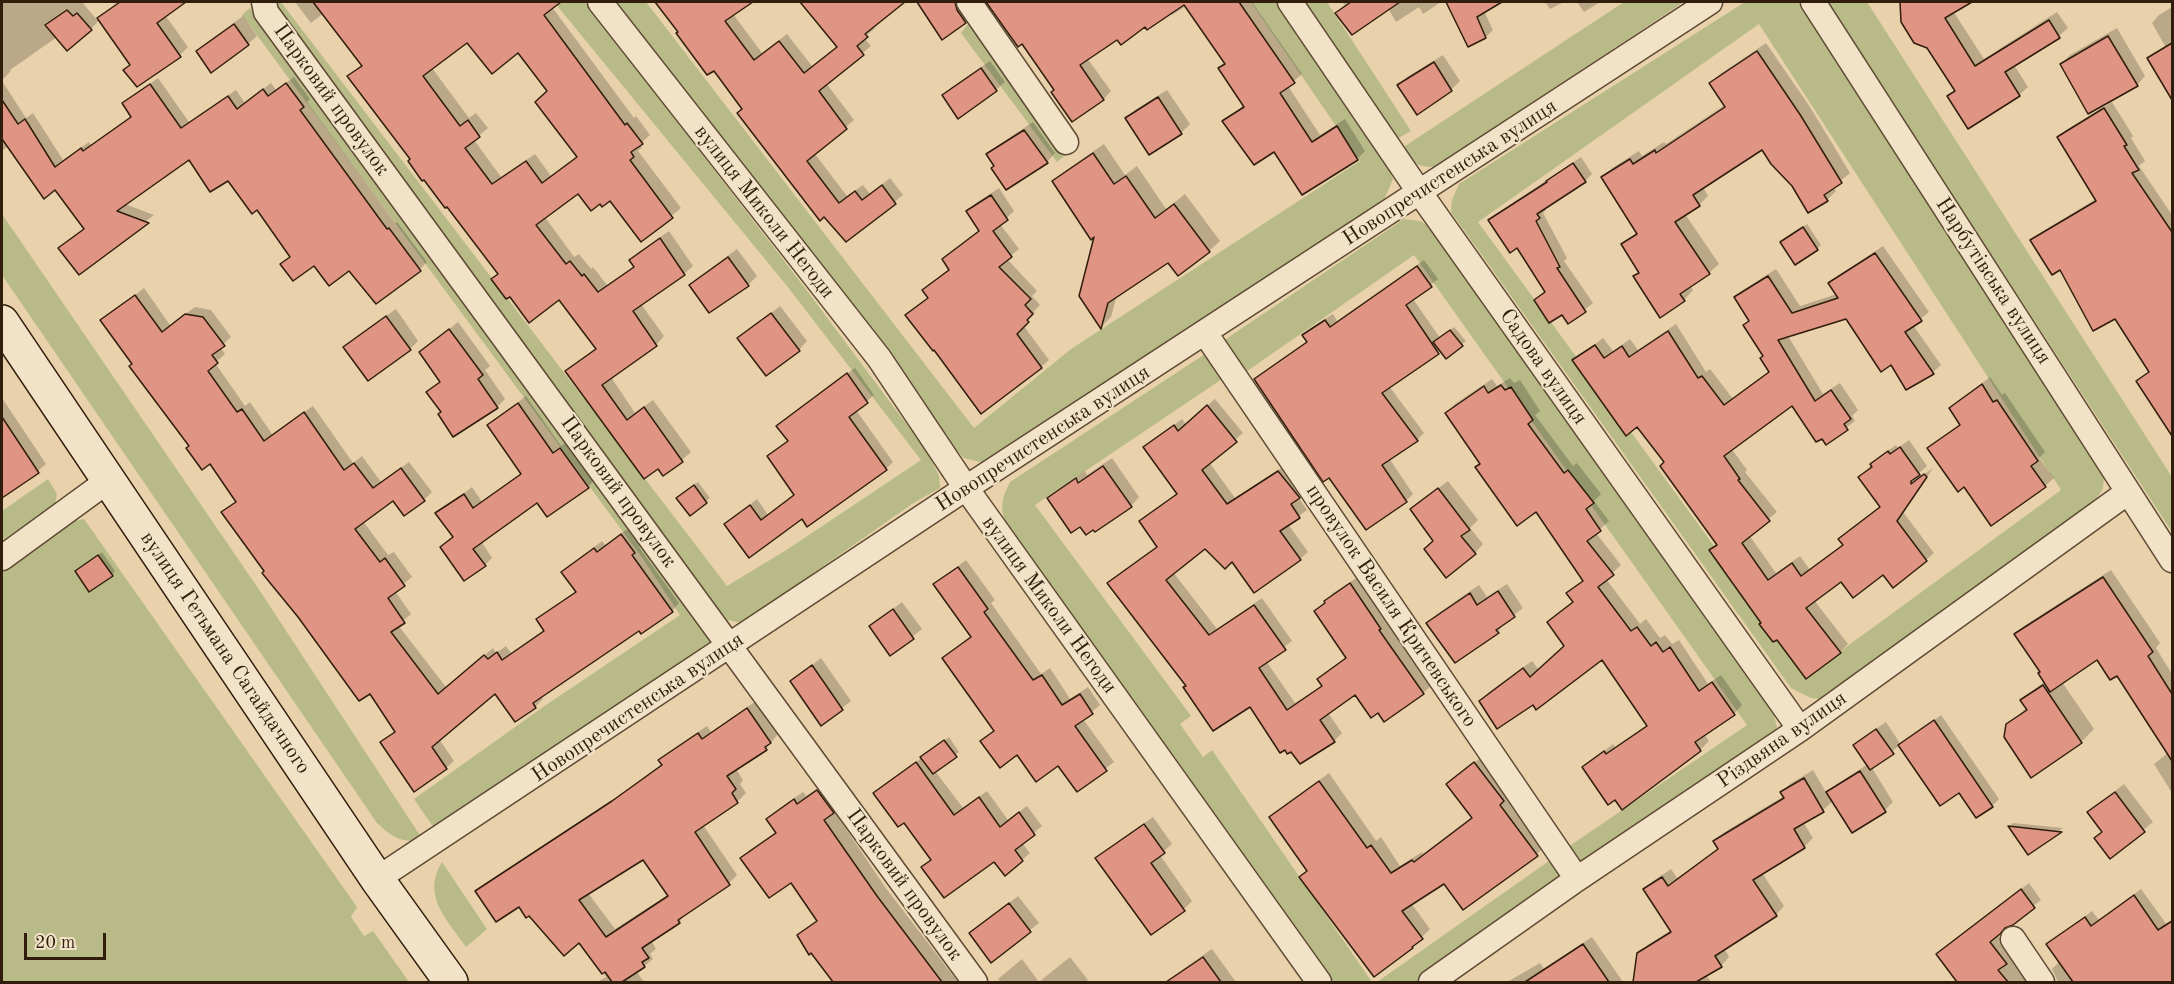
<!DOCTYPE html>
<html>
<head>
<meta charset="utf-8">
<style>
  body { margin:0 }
  #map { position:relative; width:2174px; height:984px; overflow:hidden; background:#e9d2ab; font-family:"Old Standard TT",serif }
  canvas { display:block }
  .frame { position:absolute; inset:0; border:3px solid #301d0b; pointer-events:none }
  .scale { position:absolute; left:24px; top:933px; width:82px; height:27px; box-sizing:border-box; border:3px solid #301d0b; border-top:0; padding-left:8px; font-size:18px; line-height:21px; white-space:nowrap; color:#301d0b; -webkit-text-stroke:4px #f1e2c8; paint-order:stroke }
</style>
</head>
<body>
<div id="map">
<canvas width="2174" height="984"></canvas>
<div class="frame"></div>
<div class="scale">20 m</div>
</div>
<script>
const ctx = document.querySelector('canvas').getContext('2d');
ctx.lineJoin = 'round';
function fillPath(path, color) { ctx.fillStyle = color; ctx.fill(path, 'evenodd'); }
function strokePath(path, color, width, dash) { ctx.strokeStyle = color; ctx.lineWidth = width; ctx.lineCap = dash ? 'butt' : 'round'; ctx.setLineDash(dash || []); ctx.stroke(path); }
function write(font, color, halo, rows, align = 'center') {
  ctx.font = font + ' "Old Standard TT",serif'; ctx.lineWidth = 4.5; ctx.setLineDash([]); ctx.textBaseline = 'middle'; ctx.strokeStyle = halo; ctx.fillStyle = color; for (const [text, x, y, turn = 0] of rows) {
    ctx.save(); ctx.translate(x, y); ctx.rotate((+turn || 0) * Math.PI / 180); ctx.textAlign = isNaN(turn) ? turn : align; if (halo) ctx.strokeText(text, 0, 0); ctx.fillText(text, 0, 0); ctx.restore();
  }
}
fillPath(new Path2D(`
  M276 2H281L727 586 788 549 921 460 787 286 554 2H585L805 288 928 453 939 476 940 488 912 504 742 623 727 620 681 563 273 5Z
  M613 2H646L974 428 1071 349 1360 161 1251 2H1278L1383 156 1393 179 1384 200 983 463 964 458 953 446 897 368Z
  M1299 2H1327L1411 131 1395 140Z
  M1624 2H1684L1434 167C1416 167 1412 162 1402 148Z
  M1745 2H1800L2104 477 2103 489 2094 502 1823 699 1811 698 1791 688 1451 212 1452 200 1459 184ZM1759 24 2061 490 1808 675 1478 222Z
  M1827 2H1867L2172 477V532Z
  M250 8 692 607 711 641 434 828 414 799 546 705 680 615 643 559 242 15Z
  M971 20 1067 154 1057 162 961 33Z
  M2 214 262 594 423 840C401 843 393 838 377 823L2 275Z
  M1404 219 1420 221 1430 227 1774 715 1777 727 1771 738 1585 864 1577 862 1568 847 1747 725 1414 255 1243 374 1220 343Z
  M1205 354 1222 379 1035 505 1191 716 1180 724 1203 757 1212 750 1372 982H1332L1006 526C1000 506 1001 501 1010 482Z
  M48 479 57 494 55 505 2 544V511Z
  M84 519 357 907 351 917 364 936 373 931 409 982H2V570L70 522Z
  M1551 855 1563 879 1419 982H1377L1549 861Z
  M442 862 487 929 466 947C447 919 421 896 442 862Z`), '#b8bb88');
fillPath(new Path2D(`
  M2 2H82L97 20 119 2H183L165 15 188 47 180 55 132 64 100 19 91 29 57 37 10 70 11 71 2 80Z
  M295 2H433L443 14 457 2H558L552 7 634 118 636 116 650 135 639 145 642 147 638 151 681 208 642 240 610 199 578 192 545 217 574 257 579 254 591 269 593 267 607 285 635 266 631 260 639 252 669 231 693 266 684 274 641 304 664 336 656 345 611 377 635 413 653 400 691 452 682 460 664 474 567 371 597 347 559 298 499 273 349 76 362 64 324 13 311 23ZM468 40 519 51 549 90 578 156 551 176 535 154 501 177 474 140 488 128 476 113 469 118 432 68Z
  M657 2H751L733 14 762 53 787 34 812 66 838 46 802 2H903L873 26 875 28 864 38 871 46 826 83 854 120 815 154 847 196 863 185 870 194 890 178 903 195 846 240 714 69 708 73Z
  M919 2H964L973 14 943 38Z
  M988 2H1252L1302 74 1288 86 1320 135 1345 119 1365 151 1358 158 1303 193 1275 150 1224 121 1244 105 1220 68 1226 63 1186 6 1172 15 1170 12 1117 38 1087 58 1111 91 1104 99 1072 120 1055 90 1022 42 1018 45Z
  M1342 2H1441L1423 14 1419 7 1396 22 1388 8 1337 13 1345 5Z
  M1448 2H1499L1484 11 1493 30 1486 37 1468 45Z
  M1545 2H1564L1550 9Z
  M1577 2H1600L1584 12Z
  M1898 2H1967L1953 11 1984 59 2057 12 2068 28 2059 36 2014 65 2028 87 2019 95 1969 127 1949 96 1956 90Z
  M2172 7V87L2168 90 2149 58 2165 46 2152 23 2159 15Z
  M243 16 257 36 248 44 197 52 206 43Z
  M2117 28 2145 76 2137 85 2061 64 2070 55Z
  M1766 43 1810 107 1850 173 1833 187 1836 191 1827 200 1793 185 1762 148 1703 187 1708 196 1699 205 1685 214 1719 264 1709 273 1690 286 1693 290 1684 300 1635 276 1640 272 1623 245 1637 232 1603 177 1612 168 1639 151 1642 156 1664 142 1666 144 1725 105 1711 83 1720 74Z
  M1443 55 1460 81 1451 90 1418 113 1399 85 1407 77Z
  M990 61 1005 82 996 90 944 95 952 87Z
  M294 77 310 99 307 102 395 223 397 222 427 262 420 269H350L314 264H282L291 256 257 208 228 179 190 158 125 204 154 215 79 273 60 248 85 228 56 188 8 146 2 151V81L26 118 33 113 63 160 89 142 91 145 132 116 124 103 158 78 189 122 236 90 245 103 271 83 276 90Z
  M1167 90 1190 124 1181 133 1150 153 1127 119 1135 110Z
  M2112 102 2133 136 2131 138 2145 161 2139 166 2172 215V433L2138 381 2150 371 2116 317 2032 240 2040 233 2096 199 2059 137 2066 130Z
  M1033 122 1055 153 1047 162 995 166 988 155 997 146Z
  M1104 144 1125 175 1137 166 1166 209 1185 194 1220 241 1209 251 1168 261 1117 295 1111 317 1101 327 1097 232 1054 182 1065 171Z
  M1581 157 1592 174 1585 181 1545 207 1546 210 1543 213 1567 258 1564 261 1593 303 1569 322 1563 313 1535 300 1546 290 1517 246 1490 220 1498 213Z
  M999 188 1014 211 1000 224 1019 249 1007 259 1037 291 1032 296 1040 305 1034 311 1035 313 1023 325 1049 360 1041 367 934 348 907 315 929 297 924 290 950 268 980 230 968 211 976 203Z
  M1807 224 1821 245 1817 249 1782 242Z
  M1883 246 1929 312 1913 325 1941 365 1933 372 1907 388 1892 363 1847 317 1788 336 1823 394 1840 383 1858 410 1852 416 1855 421 1826 443 1792 404 1731 448 1747 470 1745 472 1777 512 1749 535 1776 573 1800 556 1810 570 1844 544 1840 539 1881 506 1860 477 1879 457 1896 445 1898 448 1909 440 1927 466 1918 474 1919 478 1933 468 1903 512 1934 553 1926 560 1883 573 1841 580 1814 600 1848 644 1840 652 1777 638 1762 623 1711 550 1718 544 1666 462 1637 425 1574 360 1603 338 1613 351 1630 339 1638 350 1676 324 1706 372 1710 369 1733 399 1770 371 1764 356 1744 325 1749 320 1736 297 1743 290 1776 269 1800 306 1837 294 1830 284 1838 276Z
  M737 249 757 276 748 285 709 311 691 285 699 277Z
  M1424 260 1438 279 1413 299 1440 338 1454 327 1466 341 1446 357 1441 350 1389 386 1424 433 1417 440 1389 458 1413 494 1406 501 1330 476 1256 379 1308 341 1304 335 1311 328 1333 314 1337 321Z
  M144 288 170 325 195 307 211 310 231 337 220 347 225 354 215 363 245 406 250 402 272 434 313 406 353 463 362 456 381 482 409 462 432 492 424 500 394 499 363 521 388 555 394 552 412 577 395 591 411 614 398 625 446 687 493 648 496 653 506 646 511 653 545 629 538 620 546 612 577 591 563 572 602 541 605 545 630 527 642 544 639 547 679 603 672 611 639 629 541 696 543 699 535 707 496 692 439 739 454 761 446 768 382 742 396 730 370 692 266 571 223 512 237 501 210 462 102 321Z
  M780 306 807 341 799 350 739 339Z
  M396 309 418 341 410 349 345 347 354 339Z
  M458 322 490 366 485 370 505 399 497 407 442 412 428 392 441 381 421 352Z
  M855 368 874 395 856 410 893 462 886 469 803 517 726 524 757 499 768 515 796 494 769 456 789 440 785 419Z
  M1990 377 2002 395 2005 393 2045 452 2039 458 2054 478 2045 486 1991 524 1965 485 1929 448 1960 424 1950 408Z
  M1510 378 1514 383 1520 380 1540 411 1535 415 1573 466 1577 463 1601 494 1594 501 1609 521 1596 533 1621 565 1606 579 1640 624 1646 619 1660 638 1665 635 1672 644 1679 640 1708 684 1721 675 1742 705 1734 714 1704 734 1709 741 1700 750 1622 808 1584 767 1613 744 1615 747 1648 724 1603 658 1534 703 1480 701 1489 692 1532 661 1539 670 1566 646 1549 622 1574 601 1568 593 1584 580 1536 510 1481 463 1447 413 1455 404 1492 379 1497 386Z
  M526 396 561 446 568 441 595 479 588 487 537 501 481 541 492 558 485 565 455 536 437 513 472 487 482 502 522 473 489 425Z
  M2 398 46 464 38 471 2 496Z
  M1215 399 1243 433 1209 462 1235 498 1286 465 1306 489 1298 497 1307 510 1288 524 1308 552 1300 559 1232 560 1205 547 1173 572 1217 629 1262 598 1292 641 1266 661 1295 703 1323 685 1319 679 1347 657 1316 611 1333 593 1358 577 1388 620 1386 622 1431 686 1423 693 1378 711 1356 693 1328 713 1342 733 1334 741 1301 762 1250 705 1187 685 1109 583 1158 546 1140 521 1178 493 1145 447 1182 419 1186 424Z
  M1112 458 1139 497 1131 506 1080 525 1049 498 1058 490 1085 471 1087 475Z
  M1448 481 1478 520 1470 528 1483 544 1475 553 1435 540 1412 509Z
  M698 482 710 498 690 514 682 494Z
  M102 552 115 571 112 575 76 571Z
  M966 560 995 600 991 603 1041 674 1050 668 1070 699 1088 687 1100 705 1083 719 1114 762 1077 790 1058 764 982 741 995 729 944 658 972 636 935 584Z
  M2111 570 2160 643 2156 648 2172 674V793L2154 764 2169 752 2117 674 2098 658 2062 682 2094 729 2081 742 2008 725 2027 707 2022 700 2045 681 2041 671 2016 634 2024 626Z
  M1507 584 1523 608 1505 622 1498 632 1428 623 1437 614 1479 585 1487 597Z
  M902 602 922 629 891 654 871 626Z
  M821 658 851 701 822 724 792 681Z
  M756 701 778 734 766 749 736 769 743 780 740 784 746 793 738 801 703 825 737 875 729 883 687 913 679 922 651 940 656 949 650 954 653 959 637 972 644 982H597L606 977 579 941 519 905 477 891 486 883 623 793 663 763 660 760 669 752 707 726 711 732ZM644 858 669 894 615 929 588 893Z
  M1941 715 1999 799 1992 806 1976 816 1959 791 1900 745 1872 768 1893 802 1885 810 1833 801 1823 810 1803 822 1813 838 1804 847 1762 873 1784 906 1776 915 1724 948 1729 957 1721 966 1706 975 1711 982H1634L1639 953 1648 945 1671 930 1645 889 1653 881 1671 869 1677 878 1719 848 1715 842 1723 833 1784 796 1782 792 1790 784 1813 770 1827 794 1837 784 1868 764 1855 745 1864 737 1886 722 1901 745Z
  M949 737 959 752 935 771 963 808 987 791 1008 820 1027 806 1042 826 1022 843 1030 853 1022 860H995L923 867 931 859 904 821 875 793Z
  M1484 755 1545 846 1537 854 1444 882 1411 903 1430 929 1412 947 1374 975 1301 877 1308 870 1271 817 1280 809 1329 773 1376 841 1381 837 1400 866 1422 852 1423 854 1473 816 1448 784Z
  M826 782 842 803 834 811 885 887 958 982H870L862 971 845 982H835L799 936 818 920 791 881 742 858 751 849 777 831 768 819 777 810 803 792 806 796Z
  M2124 784 2153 822 2110 857 2096 838 2103 831 2089 812Z
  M1153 817 1172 844 1160 855 1192 901 1184 909 1097 858 1106 850Z
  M2013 823 2063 828 2028 853 2010 826Z
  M2029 883 2041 900 1997 934 2031 981 2038 982H1959L1938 954Z
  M2141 889 2172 932V982H2058L2052 969 2060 961 2048 944 2092 911 2099 920Z
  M1018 896 1039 923 991 960 971 933Z
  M1592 937 1623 982H1507L1540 963 1544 969Z
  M1212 949 1236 982H1168L1175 975Z
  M1070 957 1088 980 1085 982H1001L998 979 1022 959 1039 982Z`), '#0003');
const building = new Path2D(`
  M120 2H186L157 23 181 57 137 87 123 70 130 65 97 18Z
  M313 2H561L544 15 625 125 627 123 643 144 631 152 634 157 630 160 673 218 641 242 610 201 602 207 600 204 591 211 578 194 536 225 566 264 570 261 582 276 584 274 598 292 634 267 629 260 660 238 685 275 633 311 657 346 602 385 627 420 644 407 683 462 663 476 658 469 644 479 565 371 596 349 559 300 529 323 510 297 506 299 491 279 498 274 447 207 445 208 424 180 422 181 408 161 410 159 347 76 362 66ZM467 43 492 74 518 53 547 91 535 102 577 157 542 183 526 161 492 184 465 148 480 137 468 120 460 126 423 76Z
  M655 2H753L725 21 754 60 779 41 804 73 837 47 800 2H905L865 34 868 37 857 46 864 55 819 91 847 129 807 161 839 203 855 191 862 200 882 185 896 204 846 242 824 217 820 221 737 113 742 109 714 71 707 75 676 33 678 32Z
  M917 2H955L957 10 966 23 942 40Z
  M986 2H1239L1295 83 1280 93 1312 142 1337 126 1358 160 1302 195 1274 152 1254 165 1222 121 1244 107 1218 68 1225 64 1184 5 1147 30 1145 27 1121 45 1117 40 1080 65 1104 100 1072 122 1051 92 1054 90 1022 44 1018 47Z
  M1351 2H1400L1352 35 1335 13Z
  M1446 2H1502L1477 17 1486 38 1468 47Z
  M1900 2H1972L1945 18 1975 66 2049 20 2060 38 2005 72 2020 96 1968 129 1947 96 1955 91 1927 48 1914 43 1901 22Z
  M67 10 73 16 77 13 92 30 67 51 45 25Z
  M234 24 249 45 211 73 196 51Z
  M2108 36 2138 86 2088 114 2060 64Z
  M2172 43V100L2147 58Z
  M1757 51 1801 116 1842 183 1824 195 1828 201 1808 213 1792 186 1771 164 1762 150 1693 195 1700 206 1675 222 1710 274 1680 294 1685 301 1660 318 1633 276 1639 273 1621 244 1637 234 1601 177 1630 159 1633 164 1655 150 1656 153 1725 107 1709 83Z
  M1434 62 1452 91 1417 115 1397 85Z
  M981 68 997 91 958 119 942 95Z
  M286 83 304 107 300 110 387 229 389 228 421 271 376 304 349 271 329 286 314 266 293 281 280 264 290 257 257 210 252 214 228 181 210 192 189 160 117 211 149 223 79 275 58 248 84 229 55 190 44 199 2 139V100L18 124 25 119 55 167 81 148 83 151 131 117 122 103 150 84 181 128 228 96 237 109 263 89 268 96Z
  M1158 97 1182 134 1149 155 1125 118Z
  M2104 108 2127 145 2124 146 2139 170 2132 173 2172 232V436L2136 381 2149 372 2115 319 2093 331 2060 270 2052 275 2030 240 2096 201 2057 137Z
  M1024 130 1048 163 1006 190 991 168 994 166 986 154Z
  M1093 153 1114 184 1126 176 1155 218 1174 204 1210 252 1178 276 1168 263 1108 303 1101 329 1079 296 1094 237 1091 240 1052 181Z
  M1573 163 1586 182 1537 214 1540 218 1536 221 1560 267 1557 268 1586 312 1568 324 1562 315 1549 323 1534 300 1545 292 1517 248 1510 253 1488 220 1547 182 1546 181Z
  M991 195 1008 220 993 231 1012 257 999 267 1031 299 1025 305 1033 314 1027 320 1029 322 1017 334 1042 368 981 414 934 350 933 351 905 315 928 298 922 290 949 270 942 259 979 231 966 211Z
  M1803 227 1818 250 1795 265 1780 242Z
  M1875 253 1922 321 1905 332 1934 374 1906 390 1891 365 1881 372 1846 319 1778 340 1815 401 1831 390 1851 419 1844 424 1848 430 1826 445 1822 439 1816 442 1792 406 1724 456 1740 479 1738 480 1770 521 1742 543 1768 580 1792 563 1801 576 1843 545 1838 539 1880 507 1858 477 1872 467 1870 464 1888 451 1890 454 1900 447 1920 475 1911 481V484L1924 474 1927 477 1897 521 1927 561 1893 588 1883 575 1853 598 1841 582 1806 608 1841 653 1806 679 1777 640 1773 642 1759 624 1761 623 1709 550 1717 545 1660 466 1664 462 1637 427 1626 436 1572 360 1595 345 1604 358 1622 346 1629 357 1668 331 1698 378 1702 376 1724 405 1769 372 1760 358 1763 356 1743 325 1749 321 1734 297 1768 276 1792 313 1838 298 1828 283Z
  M728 257 749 286 709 313 689 285Z
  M1417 266 1432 287 1406 305 1439 354 1382 393 1418 441 1382 465 1407 502 1366 530 1329 478 1323 482 1254 379 1307 342 1302 335 1325 320 1330 327Z
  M135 295 162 332 185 314 203 317 225 346 212 355 218 363 208 371 237 412 242 409 264 441 304 412 344 470 354 463 373 488 401 468 425 501 404 516 393 501 355 529 380 562 385 558 405 586 388 598 405 623 391 632 438 694 484 655 488 659 497 652 502 660 544 631 536 619 576 592 561 572 594 548 597 552 621 534 635 553 632 555 673 612 641 634 639 631 533 703 536 708 515 722 495 694 432 747 447 769 414 792 380 742 395 732 370 694 359 701 298 617 262 573 264 571 221 512 236 502 210 464 202 470 186 448 189 446 129 366 132 364 100 320Z
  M771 313 800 351 766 376 737 338Z
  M386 316 411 350 368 381 343 347Z
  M449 329 483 375 478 379 498 408 453 437 438 414 441 412 426 392 440 382 419 352Z
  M1450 330 1463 346 1446 359 1433 342Z
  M847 373 868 403 849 417 887 470 807 527 802 519 749 558 724 524 750 505 761 520 794 495 767 456 788 441 776 426Z
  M1982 384 1993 402 1997 400 2038 461 2031 466 2046 487 1991 526 1964 487 1958 492 1927 448 1960 425 1949 408Z
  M1501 385 1505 390 1511 387 1533 420 1528 424 1564 473 1568 470 1594 503 1586 509 1601 531 1587 541 1614 575 1598 587 1631 631 1637 627 1651 646 1656 642 1663 652 1670 647 1699 691 1712 682 1735 715 1695 742 1701 751 1622 810 1615 800 1608 805 1582 767 1604 751 1606 754 1647 726 1602 660 1536 710 1533 705 1497 729 1479 701 1523 668 1530 677 1564 646 1547 622 1573 602 1566 593 1583 581 1536 512 1517 526 1475 467 1480 464 1445 413 1484 386 1488 393Z
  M518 403 553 453 560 448 589 488 547 517 537 503 473 549 486 566 464 581 440 547 453 537 435 513 464 494 473 508 521 474 487 425Z
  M1207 405 1237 442 1202 470 1227 504 1278 471 1300 498 1291 504 1300 518 1280 531 1301 560 1254 593 1232 562 1225 569 1205 549 1166 580 1209 635 1254 605 1286 650 1259 668 1287 710 1322 686 1317 679 1346 658 1314 611 1325 603 1324 601 1350 583 1381 629 1379 630 1424 694 1384 722 1378 713 1371 718 1355 695 1320 720 1335 742 1300 764 1291 752 1287 754 1285 750 1280 753 1250 707 1213 731 1183 687 1186 686 1107 583 1157 547 1139 521 1177 494 1143 447 1174 425 1178 431Z
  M2 417 39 473 2 498Z
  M1103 466 1132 507 1095 532 1093 530 1086 535 1080 527 1071 533 1047 498 1076 478 1078 483Z
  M694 485 707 503 690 516 676 498Z
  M1438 488 1470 530 1461 536 1476 554 1446 578 1424 549 1433 541 1410 509Z
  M98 555 113 576 89 592 75 571Z
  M958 567 988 609 984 612 1033 680 1042 675 1062 705 1080 694 1093 714 1075 726 1107 771 1077 792 1058 766 1036 782 1017 755 1000 768 980 741 994 731 942 658 971 637 933 584Z
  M2103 577 2153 652 2148 656 2172 694V761L2117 676 2110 680 2097 660 2050 692 2038 673 2040 672 2014 634Z
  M1498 591 1515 617 1496 630 1499 633 1455 663 1426 623 1470 593 1477 605Z
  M893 609 914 639 890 656 869 626Z
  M812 665 843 710 821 726 790 681Z
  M2043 685 2082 743 2031 778 2004 737 2006 724 2027 710 2020 700Z
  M747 708 771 743 765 747 767 750 727 776 736 789 732 793 738 803 695 832 730 885 678 920 680 923 642 948 649 958 642 962 645 967 622 982H612L605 972 602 974 579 943 564 956 529 916 526 918 519 907 496 922 475 891 612 801 662 765 658 760 698 733 702 739ZM643 860 668 896 606 937 579 900Z
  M1934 720 1993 807 1976 818 1959 793 1940 806 1898 745Z
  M1876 729 1894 754 1870 770 1853 745Z
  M944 740 957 757 933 774 920 757Z
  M916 762 954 815 979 797 1000 827 1019 812 1035 835 1015 850 1023 861 1005 876 994 862 944 898 921 867 931 860 904 823 898 827 873 793Z
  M1474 762 1504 801 1500 805 1538 856 1463 910 1444 884 1402 911 1423 939 1412 947 1413 948 1374 977 1299 877 1307 871 1269 817 1319 781 1367 848 1371 845 1391 873 1412 860 1414 862 1472 818 1446 784Z
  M1860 771 1886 812 1852 833 1826 792Z
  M1804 778 1824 812 1794 829 1805 848 1753 880 1777 916 1715 956 1722 967 1696 982H1633L1637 953 1671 932 1643 889 1662 877 1668 886 1718 849 1713 841 1784 798 1780 792Z
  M817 790 834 813 824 820 877 896 942 982H833L811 953 809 955 797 935 817 921 791 883 769 898 740 858 776 833 766 819 794 799 797 804Z
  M2115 792 2145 832 2110 859 2094 838 2102 832 2087 812Z
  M1144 824 1165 853 1151 863 1185 911 1151 935 1095 858Z
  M2008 826 2062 832 2028 855Z
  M2021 889 2035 908 2013 925 2005 928 2000 934 1990 942 2007 964 1998 970 2008 982H1957L1936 954Z
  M2134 895 2158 930 2172 921V982H2073L2046 944 2085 917 2091 926Z
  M1009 903 1031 932 991 963 969 933Z
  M1583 944 1609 982H1525Z
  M1203 957 1221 982H1166Z`);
fillPath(building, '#e09484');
strokePath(building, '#301d0b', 1.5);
const minor = new Path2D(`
  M264 2 266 12 975 982
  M600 2 879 358 966 488 1319 982
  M969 2 1066 142
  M1290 2 1420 193 1800 729
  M1813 2 2172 560
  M1205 333 1577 879
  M2 558 109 480
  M377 879 966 488 1710 2
  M2013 939 2042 982
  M1431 982 1577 879 1800 729 2128 492`);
const secondary = new Path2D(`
  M2 322 377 879 451 982`);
strokePath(minor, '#5e4a33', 27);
strokePath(secondary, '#301d0b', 36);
strokePath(minor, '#f1e2c8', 24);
strokePath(secondary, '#f1e2c8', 33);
write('21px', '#301d0b', '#f1e2c8', [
  ["Парковий провулок",331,100,54],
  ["Новопречистенська вулиця",1450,173,-33],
  ["вулиця Миколи Негоди",764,212,52],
  ["Нарбутівська вулиця",1993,281,57],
  ["Садова вулиця",1543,367,55],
  ["Новопречистенська вулиця",1043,439,-33],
  ["Парковий провулок",618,492,54],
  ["вулиця Миколи Негоди",1049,605,54],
  ["провулок Василя Кричевського",1391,606,56],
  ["вулиця Гетьмана Сагайдачного",225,653,56],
  ["Новопречистенська вулиця",638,708,-34],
  ["Різдвяна вулиця",1782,740,-35],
  ["Парковий провулок",904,885,54]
]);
</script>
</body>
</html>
